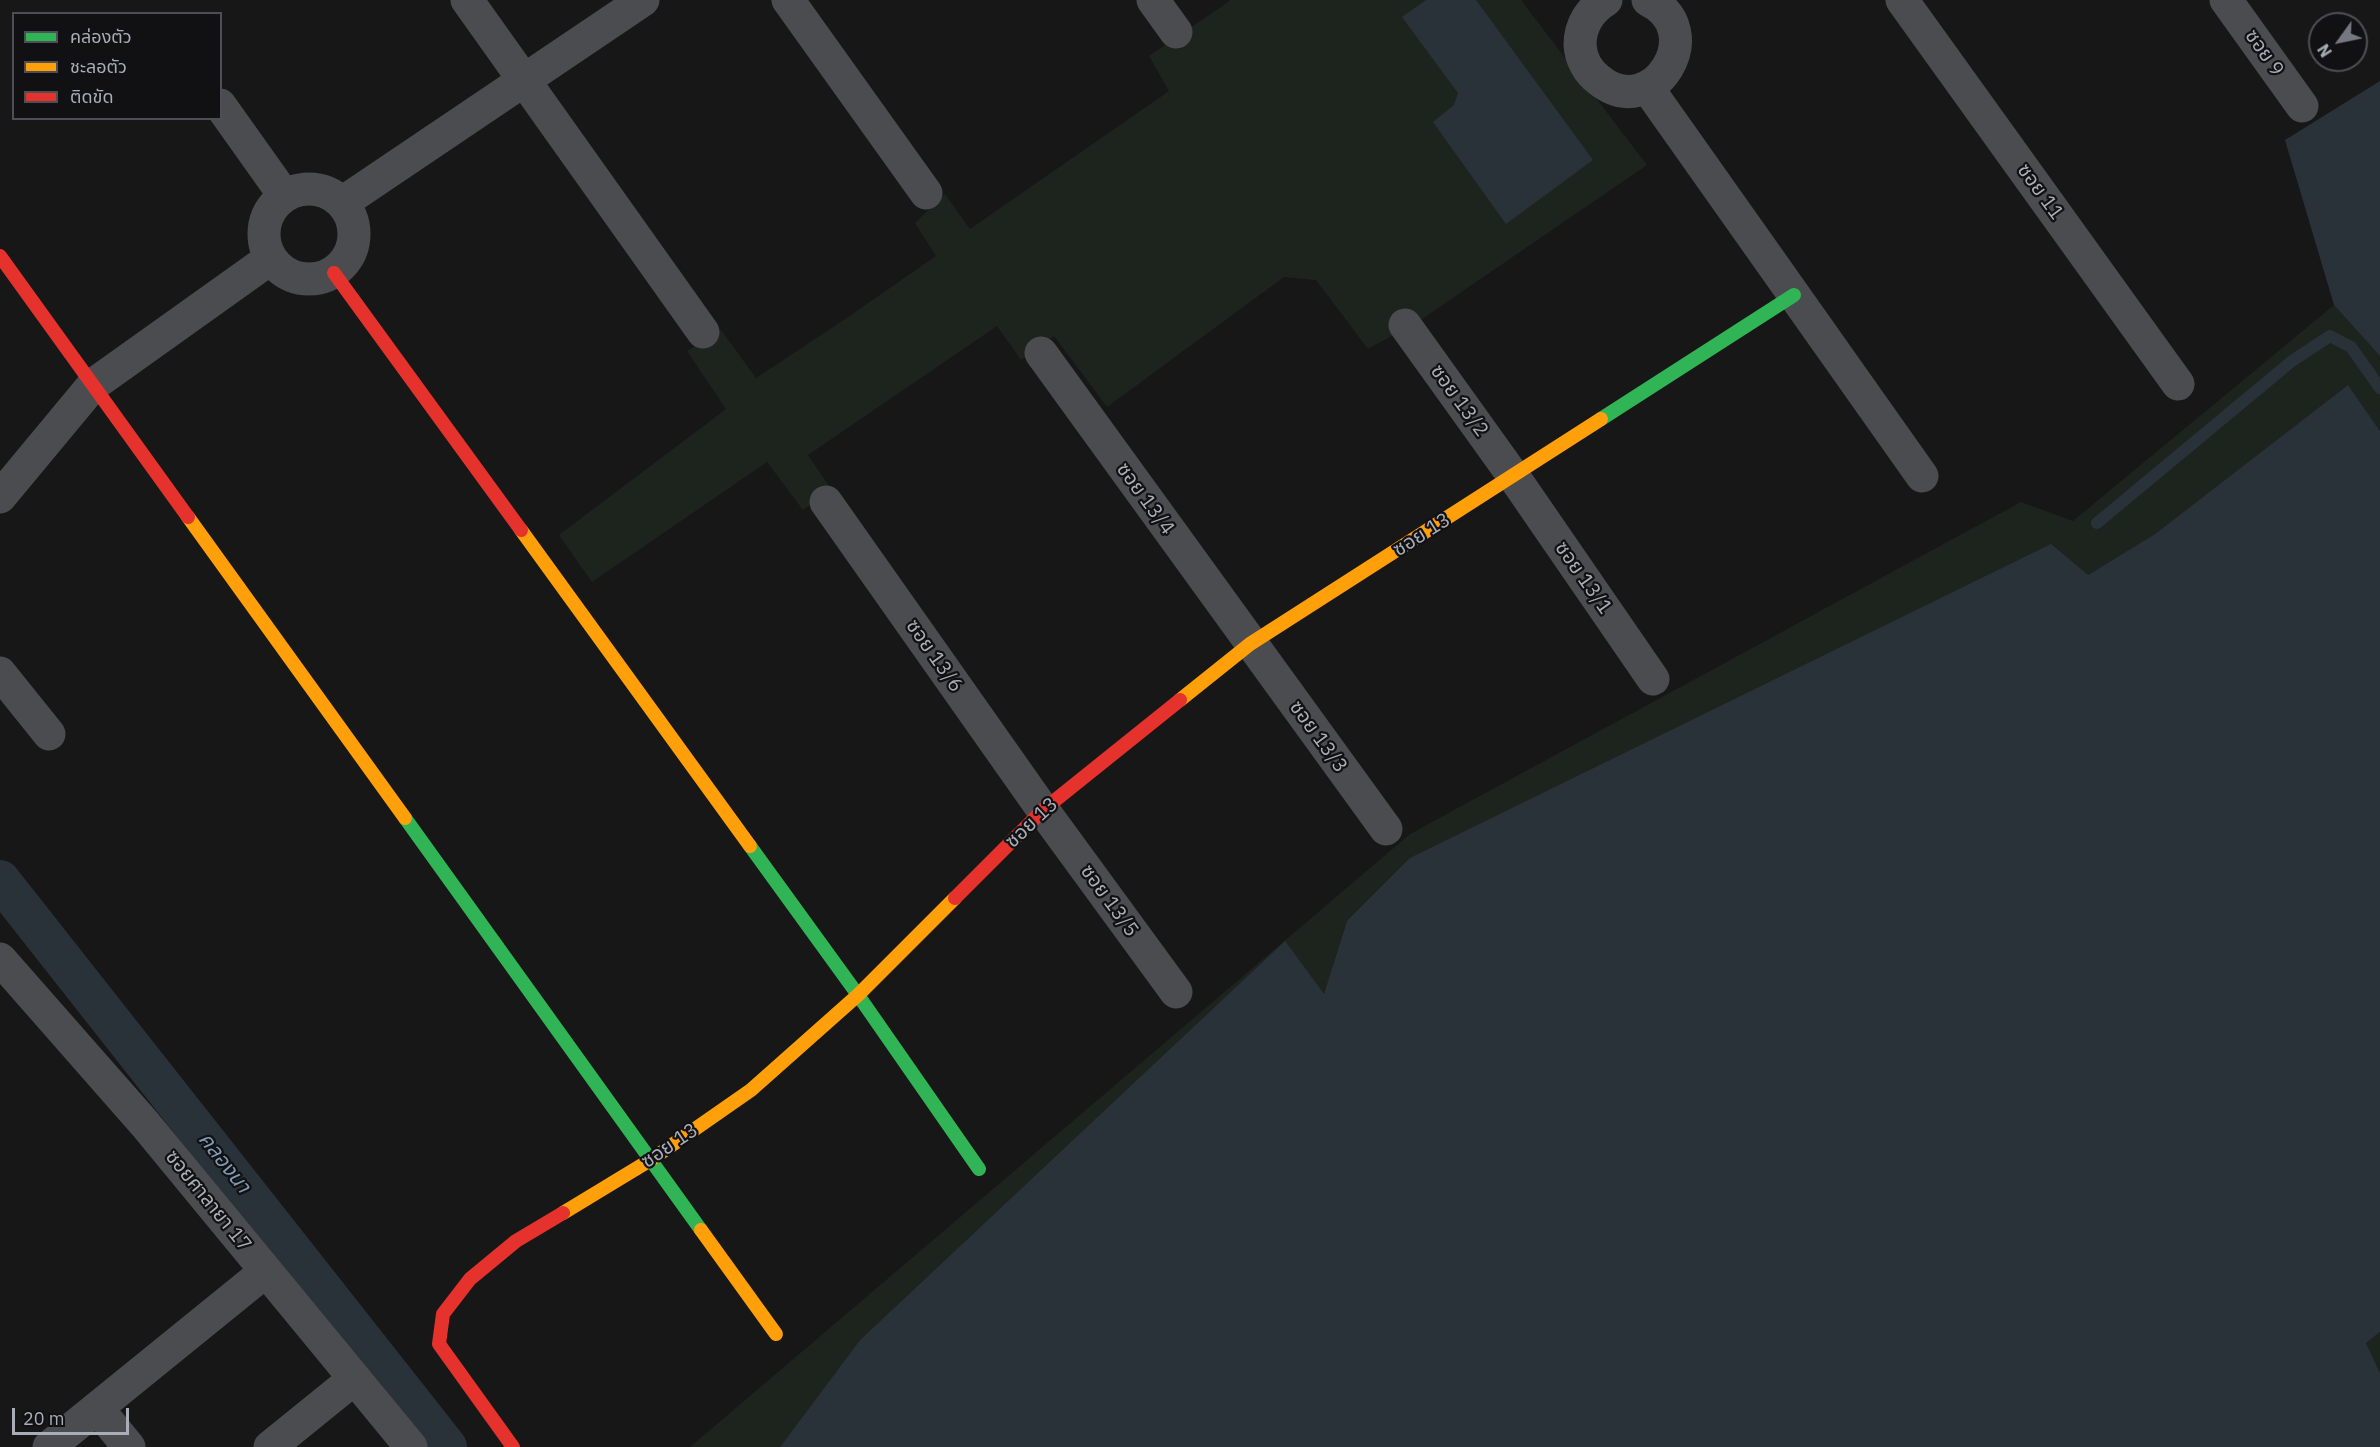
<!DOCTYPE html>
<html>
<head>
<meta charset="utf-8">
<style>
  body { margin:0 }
  #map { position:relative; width:2380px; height:1447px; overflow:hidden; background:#171717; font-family:"IBM Plex Sans","Noto Sans Thai",sans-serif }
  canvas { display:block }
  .legend { position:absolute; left:12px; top:12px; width:210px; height:108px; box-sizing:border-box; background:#111113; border:2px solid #4d4f55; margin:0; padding:8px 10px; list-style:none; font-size:18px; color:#a8adb8 }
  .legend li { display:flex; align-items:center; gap:12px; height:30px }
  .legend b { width:30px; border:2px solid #4d4f55 }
  .north { position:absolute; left:2308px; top:12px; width:60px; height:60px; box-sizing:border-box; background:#111113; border:2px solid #4d4f55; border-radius:50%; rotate:237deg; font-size:16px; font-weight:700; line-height:24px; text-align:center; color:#a8adb8 }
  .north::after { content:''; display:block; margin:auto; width:21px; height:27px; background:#757880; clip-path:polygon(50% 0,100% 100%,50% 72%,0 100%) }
  .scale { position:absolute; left:12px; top:1408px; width:117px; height:27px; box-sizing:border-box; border:3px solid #a8adb8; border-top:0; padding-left:8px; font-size:18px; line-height:21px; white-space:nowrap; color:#a8adb8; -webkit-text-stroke:4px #111113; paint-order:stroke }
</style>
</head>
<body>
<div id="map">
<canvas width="2380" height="1447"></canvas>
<ul class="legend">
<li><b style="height:8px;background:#30b455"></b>คล่องตัว</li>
<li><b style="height:8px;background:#ff9f0a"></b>ชะลอตัว</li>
<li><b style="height:8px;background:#e5322d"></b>ติดขัด</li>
</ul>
<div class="north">N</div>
<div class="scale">20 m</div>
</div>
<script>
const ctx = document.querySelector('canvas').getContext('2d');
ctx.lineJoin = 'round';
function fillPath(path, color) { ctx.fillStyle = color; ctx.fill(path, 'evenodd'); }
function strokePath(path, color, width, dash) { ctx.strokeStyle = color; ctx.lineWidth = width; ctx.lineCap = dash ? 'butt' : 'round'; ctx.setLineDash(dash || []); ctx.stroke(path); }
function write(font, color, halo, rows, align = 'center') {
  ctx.font = font + ' "IBM Plex Sans","Noto Sans Thai",sans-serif'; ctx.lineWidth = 4.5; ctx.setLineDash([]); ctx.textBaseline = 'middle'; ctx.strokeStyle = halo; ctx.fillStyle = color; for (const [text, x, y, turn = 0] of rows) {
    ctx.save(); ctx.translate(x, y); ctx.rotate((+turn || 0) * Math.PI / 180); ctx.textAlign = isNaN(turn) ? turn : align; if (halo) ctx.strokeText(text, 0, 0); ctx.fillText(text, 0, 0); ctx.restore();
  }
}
fillPath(new Path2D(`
  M1231 0H1521L1647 165 1422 319 1368 349 1316 280 1284 277 1107 407 1054 336 1021 360 997 326 808 455 831 489 803 510 767 462 592 582 559 535 726 409 687 351 721 330 756 378 845 319 936 256 915 223 945 194 970 229 1169 91 1149 56Z
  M2334 305 2380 356V431L2348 385 2155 534 2088 575 1347 921 1324 995 1284 942 860 1340 780 1447H690L1410 834 2021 502 2073 521Z
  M2380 1332V1373L2366 1343Z`), '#1d241e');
fillPath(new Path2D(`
  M1426 0H1476L1593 160 1506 224 1433 122 1454 105 1458 93 1402 17Z
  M2380 81V356L2334 305 2285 140Z
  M2348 385 2380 431V1332L2366 1343 2380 1373V1447H780L860 1340 1285 941 1324 994 1347 921 1410 858 2051 544 2088 575 2155 534Z`), '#2a3239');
strokePath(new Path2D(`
  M2097 523 2292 361 2330 336 2351 347 2380 388`), '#2a3239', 12);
strokePath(new Path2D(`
  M0 880 447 1447`), '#2a3239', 40);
strokePath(new Path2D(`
  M467 0 703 332
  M788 0 926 193
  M1153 0 1176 32
  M1606 0C1590 10 1580 25 1580 45 1581 59 1588 72 1599 80 1653 124 1711 30 1648 0
  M1902 0 2178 384
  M2226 0 2302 106
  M1647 87 1922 476
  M220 105 284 195
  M264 234a45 45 0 1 1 90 0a45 45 0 1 1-90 0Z
  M342 203 643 0
  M1405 325 1514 477 1653 679
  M1041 353 1386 829
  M0 497 93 385 271 258
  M826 502 1043 810 1176 992
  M0 673 49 734
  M0 959 145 1124 411 1447
  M97 1408 129 1447
  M49 1447 266 1271
  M270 1447 354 1379`), '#4b4c50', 33);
strokePath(new Path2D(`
  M1601 419 1794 295
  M405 818 701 1230
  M750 846 858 995 979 1169`), '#30b455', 14);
strokePath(new Path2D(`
  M188 517 405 818
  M521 530 750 846
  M1180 700 1250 644 1601 419
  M563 1213 652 1159 751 1090 858 995 955 898
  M701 1230 776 1334`), '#ff9f0a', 14);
strokePath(new Path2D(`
  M0 256 188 517
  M334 273 521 530
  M955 898 1043 810 1180 700
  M513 1447 439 1344 443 1314 470 1279 516 1241 563 1213`), '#e5322d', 14);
write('20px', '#a8adb8', '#111113', [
  ["ซอย 9",2264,53,55],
  ["ซอย 11",2040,192,54],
  ["ซอย 13/2",1459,401,54],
  ["ซอย 13/4",1145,499,54],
  ["ซอย 13",1422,535,-32],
  ["ซอย 13/1",1583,578,55],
  ["ซอย 13/6",934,656,55],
  ["ซอย 13/3",1318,737,54],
  ["ซอย 13",1032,823,-43],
  ["ซอย 13/5",1109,901,54],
  ["ซอย 13",670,1146,-34],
  ["ซอยศาลายา 17",208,1201,51]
]);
write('italic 21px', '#7f9bb3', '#111113', [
  ["คลองนา",224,1163,52]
]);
</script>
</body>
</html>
